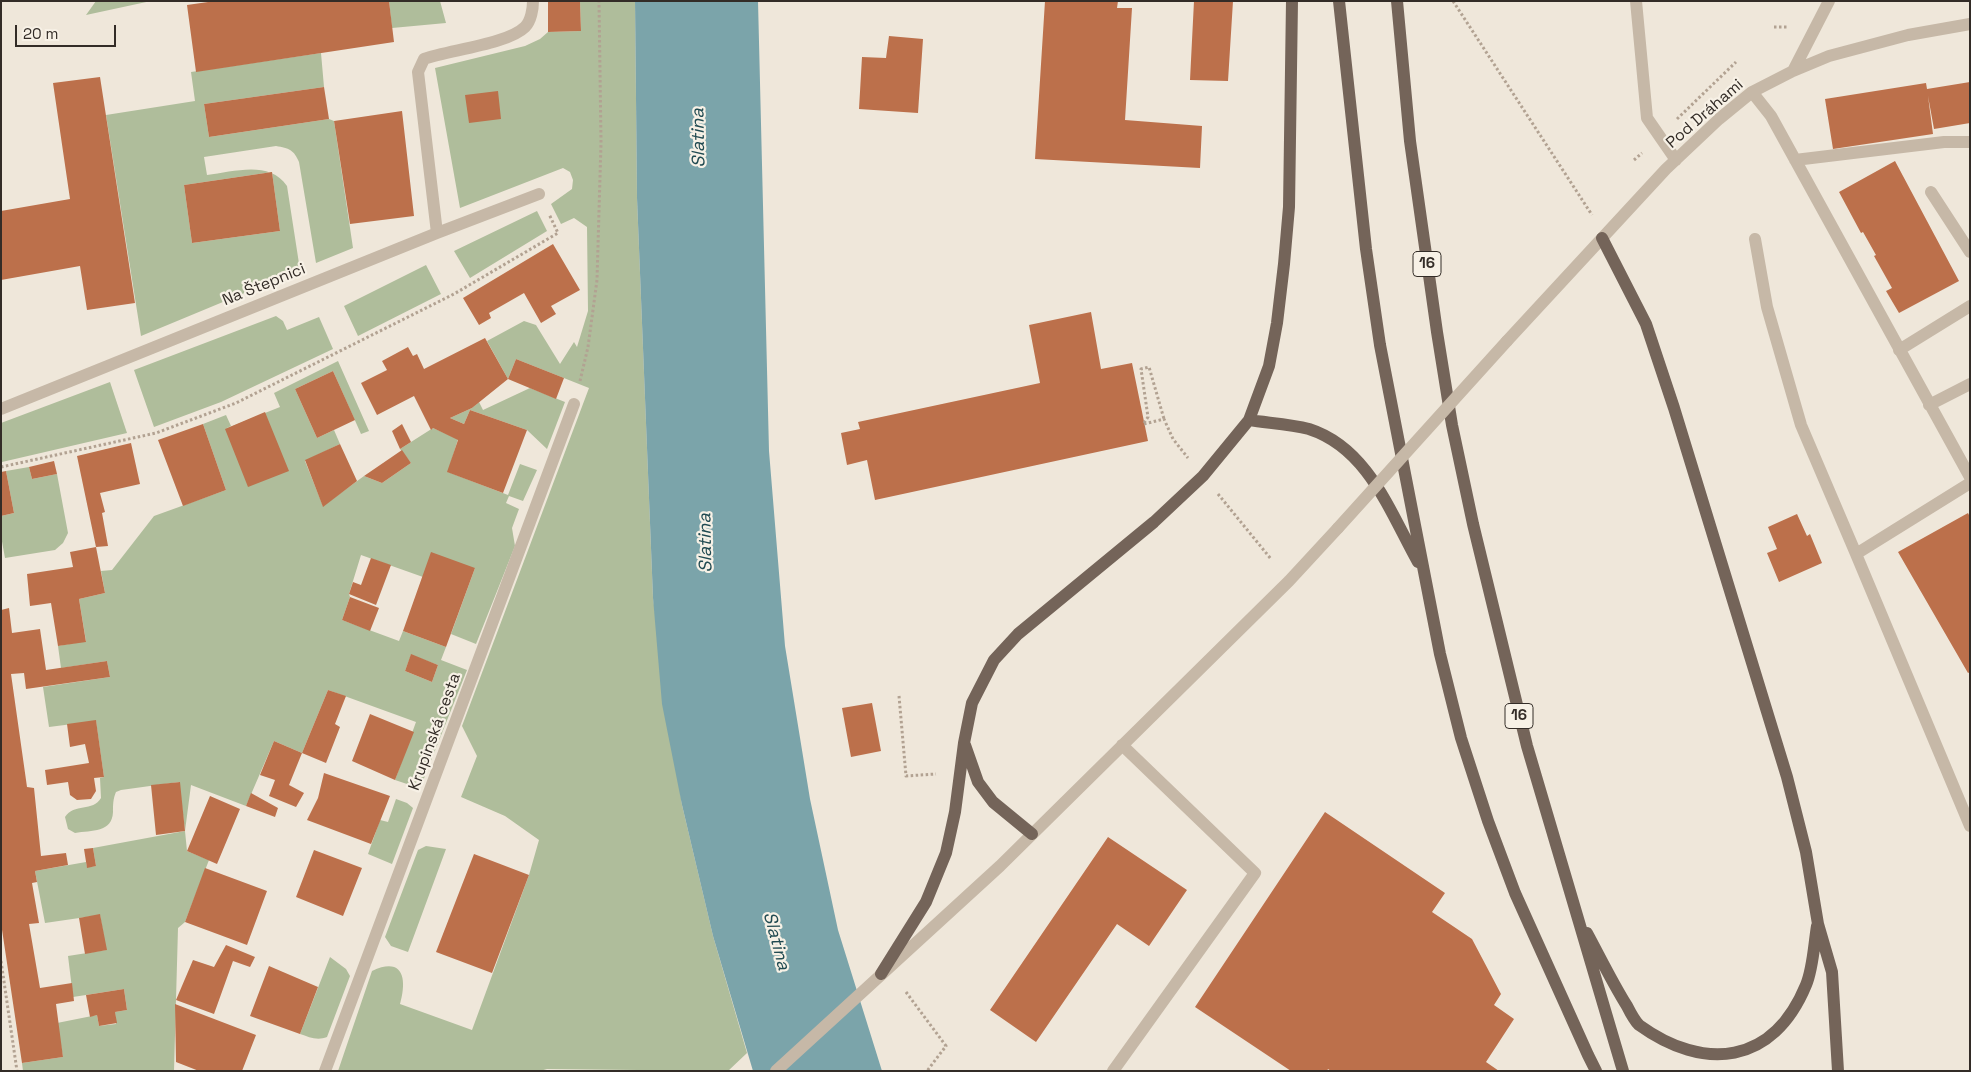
<!DOCTYPE html>
<html>
<head>
<meta charset="utf-8">
<style>
  body { margin:0 }
  #map { position:relative; width:1971px; height:1072px; overflow:hidden; background:#efe7da; font-family:"Space Grotesk",sans-serif }
  canvas { display:block }
  .frame { position:absolute; inset:0; border:2px solid #332c27; pointer-events:none }
  .scale { position:absolute; left:15px; top:25px; width:101px; height:22px; box-sizing:border-box; border:2px solid #332c27; border-top:0; padding-left:6px; font-size:15px; line-height:18px; white-space:nowrap; color:#332c27; -webkit-text-stroke:4px #f7f1e6; paint-order:stroke }
</style>
</head>
<body>
<div id="map">
<canvas width="1971" height="1072"></canvas>
<div class="frame"></div>
<div class="scale">20 m</div>
</div>
<script>
const ctx = document.querySelector('canvas').getContext('2d');
ctx.lineJoin = 'round';
function fillPath(path, color) { ctx.fillStyle = color; ctx.fill(path, 'evenodd'); }
function strokePath(path, color, width, dash) { ctx.strokeStyle = color; ctx.lineWidth = width; ctx.lineCap = dash ? 'butt' : 'round'; ctx.setLineDash(dash || []); ctx.stroke(path); }
function write(font, color, halo, rows, align = 'center') {
  ctx.font = font + ' "Space Grotesk",sans-serif'; ctx.lineWidth = 4.5; ctx.setLineDash([]); ctx.textBaseline = 'middle'; ctx.strokeStyle = halo; ctx.fillStyle = color; for (const [text, x, y, turn = 0] of rows) {
    ctx.save(); ctx.translate(x, y); ctx.rotate((+turn || 0) * Math.PI / 180); ctx.textAlign = isNaN(turn) ? turn : align; if (halo) ctx.strokeText(text, 0, 0); ctx.fillText(text, 0, 0); ctx.restore();
  }
}
fillPath(new Path2D(`
  M96 1H151L86 15Z
  M389 1H440L446 23 392 28Z
  M580 1H635L637 198 653 598 682 805 713 936 747 1053 728 1071 547 1069 540 1071H338L372 971C404 956 407 980 400 1004L472 1030 529 875 539 840 505 816 461 797 477 756 462 726 589 388 516 359 508 379 487 341 524 321 536 325 560 364 574 342 577 347 588 311 587 227 574 218 561 224 551 204 572 189 573 180 570 172 563 168 460 208 435 68 525 46 540 39 548 32 581 31Z
  M321 53 324 87 204 104 209 137 329 119 334 121 353 248 316 263 299 162C294 150 289 148 276 146L204 157 207 175C234 172 269 160 287 186L300 270 141 336 106 115 195 101 191 72ZM272 172 280 231 192 243 184 185Z
  M537 211 547 231 470 278 454 251Z
  M426 265 441 294 358 336 344 306Z
  M276 316 283 321 287 330 319 317 333 349 221 402 154 427 134 370Z
  M338 361 369 431 361 434 333 371 295 389 317 438 334 430 340 444 305 461 323 506 364 476 382 483 411 463 400 449 433 428 458 439 448 472 508 495 520 464 537 470 523 501 509 496 506 503 519 509 512 528 515 546 476 644 451 634 475 568 423 577 361 555 349 594 350 597 342 620 399 641 403 631 446 647 441 660 467 670 421 786H413L395 780 416 722 328 690 302 753 274 741 246 806 191 785 185 831 187 851 209 860 185 922 178 928 174 1071H23L22 1063 63 1057 57 1023 97 1015 99 1026 116 1024 115 1012 127 1010 124 989 73 997 68 956 106 950 100 915 45 923 35 871 86 862 87 867 96 866 93 848 185 831 179 782 121 790 116 792C113 799 113 805 113 812 112 833 92 830 75 833L68 829 65 817C74 803 93 812 101 798L100 778 104 777 96 721 49 727 43 687 110 677 107 661 61 668 58 646 86 641 79 599 105 593 101 571 112 570 154 516 226 490 203 424 226 415 231 426 225 429 280 407 274 393ZM411 655 438 665 432 682 405 671Z
  M110 382 127 433 2 462 1 423Z
  M530 388 565 402 547 449 527 430 470 410 464 424 450 418 472 408 479 402 483 410Z
  M29 467 32 479 57 474 68 533 63 543 55 550 5 558 1 536V516L14 513 6 471Z
  M396 799 407 803 413 808 392 864 368 854 380 820 388 822Z
  M426 846 446 849 408 952 391 946 385 937 418 850Z
  M330 957 346 969 350 976 327 1037C317 1041 309 1037 300 1034Z`), '#afbd9b');
fillPath(new Path2D(`
  M635 1H758L769 451 785 646 810 799 838 930 882 1071H753L713 936 682 805 662 704 653 598 637 198Z`), '#7ba4aa');
fillPath(new Path2D(`
  M215 1H389L394 42 196 72 187 5Z
  M548 1H580L581 31 548 32Z
  M1045 1H1118L1117 8H1132L1125 120 1202 126 1200 168 1035 159Z
  M1194 1H1233L1228 81 1190 80Z
  M889 36 923 39 918 113 859 109 862 57 886 58Z
  M100 77 135 303 87 310 80 266 1 280V211L70 199 53 83Z
  M1970 82V123L1934 129 1928 96 1933 134 1833 149 1825 99 1926 83 1927 89Z
  M324 87 329 119 209 137 204 104Z
  M498 91 501 119 469 123 465 95Z
  M402 111 414 216 350 224 334 121Z
  M1895 161 1959 281 1899 313 1886 291 1892 288 1874 256 1876 255 1863 232 1861 233 1839 192Z
  M272 172 280 231 192 243 184 185Z
  M553 244 580 290 551 306 556 314 541 323 524 293 489 313 491 318 479 325 463 298Z
  M1091 312 1101 369 1132 363 1148 441 875 500 867 460 847 465 841 433 860 429 858 422 1040 383 1029 325Z
  M485 338 508 379 516 359 564 378 556 399 508 379 472 408 450 418 464 424 470 410 527 430 503 493 447 472 458 440 433 428 431 430 414 396 377 415 361 383 387 370 382 361 408 347 413 356 417 354 424 369Z
  M333 371 355 420 317 438 295 389Z
  M265 412 289 471 248 487 225 429Z
  M203 424 226 490 183 506 158 440Z
  M402 424 411 442 400 449 392 431Z
  M131 443 140 484 100 493 105 512 102 513 108 546 96 547 77 456Z
  M340 444 357 481 323 507 305 460Z
  M402 450 411 463 382 483 364 476Z
  M54 461 57 474 32 479 29 467Z
  M6 471 14 513 1 516V472Z
  M1968 513 1970 517V672L1968 673 1898 552Z
  M1797 514 1807 536 1810 534 1822 563 1779 582 1767 553 1777 549 1768 527Z
  M96 547 105 593 79 599 86 642 58 646 51 603 30 606 27 574 73 567 70 552Z
  M431 552 475 568 446 647 403 631Z
  M371 558 391 565 376 605 349 594 353 582 361 585Z
  M350 597 379 608 370 631 342 620Z
  M9 608 12 633 40 629 46 670 107 661 110 677 26 689 24 673 11 674 27 787 34 788 41 856 66 853 68 865 35 871 37 882 32 883 39 923 29 924 40 988 72 983 74 1001 56 1004 63 1057 22 1063 1 923V610Z
  M411 654 438 665 432 682 405 671Z
  M328 690 346 696 335 724 340 727 326 763 302 753Z
  M872 703 881 751 851 757 842 708Z
  M370 714 414 732 395 780 352 761Z
  M96 720 104 777 94 778 96 791 91 799 77 800 70 795 68 782 47 785 45 770 89 763 85 744 70 747 67 724Z
  M274 741 302 753 289 785 304 793 296 807 269 796 275 780 260 775Z
  M324 773 390 796 371 844 307 820 318 798Z
  M180 782 185 831 156 835 151 785Z
  M251 793 278 808 275 817 246 806Z
  M210 796 240 809 217 864 187 851Z
  M1325 812 1445 893 1432 912 1472 939 1501 994 1494 1005 1514 1019 1486 1062 1499 1071H1331L1328 1069 1327 1071H1291L1195 1007Z
  M1108 837 1187 890 1149 946 1117 924 1036 1042 990 1010Z
  M93 848 96 866 87 868 84 849Z
  M314 850 362 868 343 916 296 897Z
  M474 854 529 875 492 973 436 952Z
  M205 868 267 891 247 945 185 922Z
  M100 914 107 950 85 954 79 918Z
  M226 945 255 957 250 967 233 961 214 1014 176 1000 193 960 214 967Z
  M269 966 318 987 300 1034 250 1016Z
  M124 989 127 1010 115 1012 117 1023 99 1026 97 1015 90 1017 86 995Z
  M175 1004 256 1035 242 1071H199L176 1062Z`), '#bc704b');
strokePath(new Path2D(`
  M1453 1 1592 215
  M1774 27H1789
  M1677 119 1736 62
  M1634 160 1642 153
  M580 381 588 347 597 280 601 143 599 1
  M1144 423 1148 417 1141 369 1149 367 1164 419
  M1144 424 1164 419 1173 439 1188 458
  M1 467 156 433 236 403 454 294 558 233 549 214
  M1218 494 1271 559
  M899 696 906 776 936 774
  M1 961 17 1071
  M906 992 946 1046 927 1071`), '#b2a292', 3, [2.5, 2.5]);
strokePath(new Path2D(`
  M1636 1 1647 118 1676 160
  M1793 71 1829 1
  M1752 92 1771 116 1970 477
  M1795 160 1944 142H1970
  M1931 192 1970 252
  M437 233 418 72 424 59C450 50 508 44 525 27 531 21 533 9 533 1
  M1755 239 1767 307 1801 425 1856 554 1970 483
  M1507 341 1666 169 1719 119 1752 92 1793 71 1829 56 1908 35 1970 24
  M1899 350 1970 306
  M1929 405 1970 384
  M1 409 437 233 539 194
  M1856 554 1970 826
  M325 1071 574 404
  M776 1071 1000 866 1289 581 1338 528
  M1113 1071 1255 873 1122 745`), '#c6b8a7', 12);
strokePath(new Path2D(`
  M1339 1 1366 249 1380 345 1440 654 1461 738 1488 821 1515 893 1588 1055 1596 1071
  M1397 1 1410 141 1437 332 1452 425 1473 524 1527 746 1623 1071
  M1602 238 1646 324 1674 408 1787 777 1806 852 1818 924 1832 972 1838 1071
  M1249 420C1268 423 1290 424 1309 429 1368 448 1390 512 1418 562
  M965 745 978 782 993 802 1032 834
  M1587 933C1600 957 1612 982 1627 1006 1630 1012 1634 1020 1639 1025 1704 1072 1773 1065 1806 985 1813 969 1814 944 1817 926
  M881 974 926 902 946 853 955 812 964 743 972 703 994 660 1018 634 1154 522 1203 476 1249 420 1269 366 1277 323 1284 264 1289 207 1292 1`), '#746459', 12);
strokePath(new Path2D(`
  M1338 528 1507 341`), '#c6b8a7', 12);
for (const [x, y, w] of [
  [1427,264,28],
  [1519,716,28]
]) { const box = new Path2D(); box.roundRect(x - w / 2, y - 12.5, w, 25, 4); ctx.fillStyle = '#f7f1e6'; ctx.fill(box); strokePath(box, '#332c27', 1); }
write('bold 15px', '#332c27', null, [
  ["16",1427,264],
  ["16",1519,716]
]);
write('16px', '#332c27', '#f7f1e6', [
  ["Pod Dráhami",1705,114,-41],
  ["Na Štepnici",264,285,-22],
  ["Krupinská cesta",435,732,-70]
]);
write('italic 18px', '#204a51', '#f7f1e6', [
  ["Slatina",699,138,-91],
  ["Slatina",706,543,-91],
  ["Slatina",776,941,75]
]);
</script>
</body>
</html>
